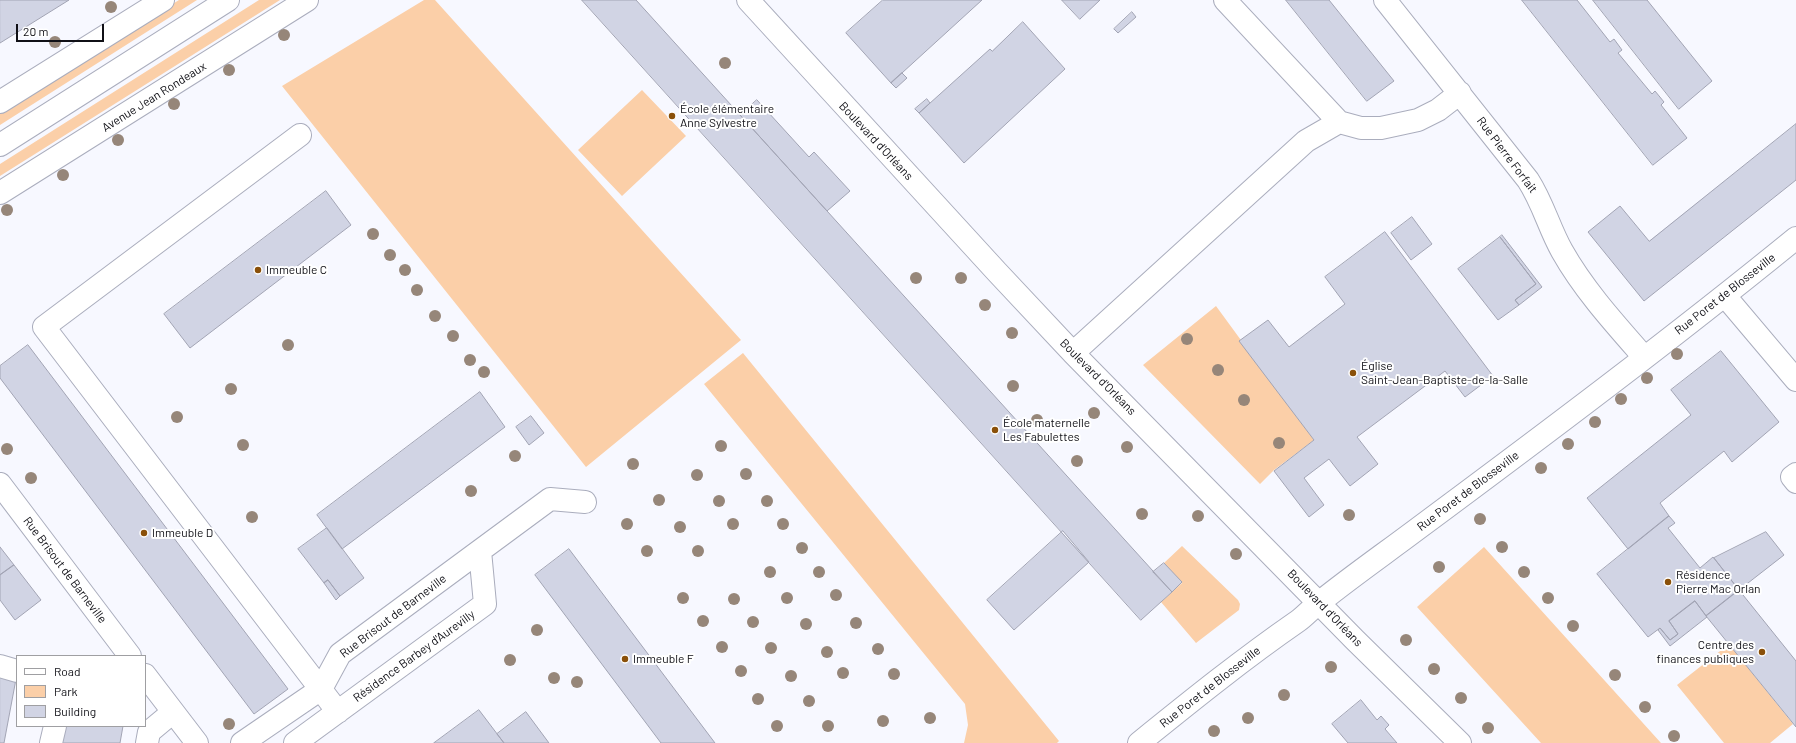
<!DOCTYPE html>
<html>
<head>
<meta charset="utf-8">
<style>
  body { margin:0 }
  #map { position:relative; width:1796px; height:743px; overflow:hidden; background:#f7f8ff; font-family:Barlow,sans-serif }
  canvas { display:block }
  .legend { position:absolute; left:16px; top:655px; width:130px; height:72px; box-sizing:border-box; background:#fff; border:1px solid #9f9fa2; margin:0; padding:5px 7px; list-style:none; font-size:12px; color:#101016 }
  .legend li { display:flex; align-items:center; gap:8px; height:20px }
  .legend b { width:20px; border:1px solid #9f9fa2 }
  .scale { position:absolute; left:16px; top:24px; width:88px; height:18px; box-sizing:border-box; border:2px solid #101016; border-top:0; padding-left:5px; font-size:12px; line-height:14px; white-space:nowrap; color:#101016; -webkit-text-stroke:3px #fff; paint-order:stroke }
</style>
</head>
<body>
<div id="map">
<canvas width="1796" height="743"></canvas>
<ul class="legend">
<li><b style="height:5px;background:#fff"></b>Road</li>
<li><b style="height:11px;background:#fbcfa8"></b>Park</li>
<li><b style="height:11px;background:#d1d4e4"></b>Building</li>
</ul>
<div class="scale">20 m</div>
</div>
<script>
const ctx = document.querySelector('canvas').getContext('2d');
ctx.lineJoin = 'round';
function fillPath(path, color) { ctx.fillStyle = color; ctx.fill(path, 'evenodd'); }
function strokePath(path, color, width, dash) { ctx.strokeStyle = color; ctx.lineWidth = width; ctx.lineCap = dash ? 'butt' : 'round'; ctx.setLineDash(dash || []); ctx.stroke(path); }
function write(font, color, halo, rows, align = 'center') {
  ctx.font = font + ' Barlow,sans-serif'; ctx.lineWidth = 4; ctx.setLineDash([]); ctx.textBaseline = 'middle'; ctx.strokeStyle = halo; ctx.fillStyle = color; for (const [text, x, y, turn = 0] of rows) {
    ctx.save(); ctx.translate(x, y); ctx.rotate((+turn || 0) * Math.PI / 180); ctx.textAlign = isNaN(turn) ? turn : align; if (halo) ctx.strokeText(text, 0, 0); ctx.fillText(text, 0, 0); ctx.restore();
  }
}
fillPath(new Path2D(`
  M179 0H197L0 125V113Z
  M259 0H280L0 176V164Z
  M424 0H435L741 340 586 467 282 86Z
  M642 90 686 136 622 196 578 150Z
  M1216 306 1314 440 1274 470 1260 484 1143 365Z
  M743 353 1059 741 1057 743H964L968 725 965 704 704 384Z
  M1182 546 1238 600 1240 604 1239 610 1196 643 1161 602 1182 583 1164 563Z
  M1484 547 1661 743H1541L1417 607Z
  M1729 644 1793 724 1770 743H1724L1677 685Z`), '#fbcfa8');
const building = new Path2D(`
  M0 0H69L0 43Z
  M582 0H636L1172 592 1141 620Z
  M883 0H982L891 83 846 33Z
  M1062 0H1100L1080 19Z
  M1286 0H1329L1394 81 1367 101Z
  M1522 0H1577L1610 42 1614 39 1622 50 1618 53 1652 94 1655 91 1664 102 1661 105 1687 138 1653 165Z
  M1593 0H1647L1712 81 1679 109Z
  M1132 12 1136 17 1118 33 1114 29Z
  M1023 22 1065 69 964 163 919 113 990 49 992 51Z
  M902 73 907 78 896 88 891 83Z
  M927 99 930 103 919 113 915 109Z
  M757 100 809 157 814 152 850 191 827 211 740 115Z
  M1796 124V180L1644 301 1588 232 1620 206 1649 241Z
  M326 191 351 225 190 348 164 314Z
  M1412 217 1432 244 1411 260 1391 233Z
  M1385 232 1493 376 1465 397 1445 371 1357 437 1378 464 1350 486 1329 459 1304 478 1324 505 1309 517 1274 471 1314 440 1239 341 1268 320 1289 347 1345 304 1325 277Z
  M1502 235 1542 287 1519 305 1515 300 1536 284 1500 237Z
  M1500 237 1536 284 1515 300 1519 305 1498 320 1458 269Z
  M28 345 288 689 254 714 0 378V366Z
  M1721 351 1779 422 1732 462 1724 451 1660 503 1669 516 1628 549 1587 498 1691 415 1671 390Z
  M480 392 505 427 342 549 317 515Z
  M531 416 544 433 529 445 516 427Z
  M1669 516 1675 523 1668 528 1700 568 1713 557 1739 590 1706 616 1695 601 1669 621 1678 634 1670 640 1660 628 1648 637 1597 574Z
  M327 528 364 578 340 596 328 580 324 583 298 549Z
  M1063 531 1089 562 1014 630 987 600Z
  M1766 532 1784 555 1739 590 1714 558Z
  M0 547 14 565 0 575Z
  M569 549 715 743H661L535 575Z
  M1164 563 1182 582 1172 592 1153 572Z
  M14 565 41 600 15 620 0 600V575Z
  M328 580 340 596 336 600 324 583Z
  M1739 590 1796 661V727L1706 616Z
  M1695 601 1707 617 1670 646 1658 630 1660 628 1670 640 1678 634 1669 621Z
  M0 675 16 679 4 743H0Z
  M1361 700 1377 720 1381 716 1389 725 1385 729 1397 743H1348L1332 724Z
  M479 710 504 743H434Z
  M526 712 549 743H504L497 734Z
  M65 726H123L120 743H62Z`);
fillPath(building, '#d1d4e4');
strokePath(building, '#a2a4b4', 1);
const minor = new Path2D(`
  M748 0 997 272 1073 353 1355 640 1460 743
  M1225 0 1339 122 1361 128H1381L1418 120 1438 110 1460 93
  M1385 0 1528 180C1543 203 1549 228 1562 251 1584 290 1615 324 1644 357
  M300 135 44 327 338 712
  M0 145 228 0
  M1725 296 1796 380
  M1073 353 1306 141 1339 122
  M1796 474 1792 477 1796 482
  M0 484 130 656
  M0 666 17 671
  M145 675 197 743
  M51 743 55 726
  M147 743 149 732 173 712
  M242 743 321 689 340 654 550 499 585 502
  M295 743 485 604 480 551
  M1139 743C1191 701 1243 659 1298 621 1305 616 1312 608 1320 602 1351 577 1384 554 1416 530 1544 435 1672 339 1796 238`);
const major = new Path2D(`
  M0 102 163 0
  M0 193 307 0`);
strokePath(minor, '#aaadbd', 24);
strokePath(major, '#aaadbd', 24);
strokePath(minor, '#fff', 22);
strokePath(major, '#fff', 22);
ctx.fillStyle = '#968679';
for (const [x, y] of [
  [111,7],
  [284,35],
  [55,42],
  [725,63],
  [229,70],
  [174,104],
  [118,140],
  [63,175],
  [7,210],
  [373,234],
  [390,255],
  [405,270],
  [916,278],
  [961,278],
  [417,290],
  [985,305],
  [435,316],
  [1012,333],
  [453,336],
  [1187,339],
  [288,345],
  [1677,354],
  [470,360],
  [1218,370],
  [484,372],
  [1647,378],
  [1013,386],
  [231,389],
  [1621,399],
  [1244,400],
  [1094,413],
  [177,417],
  [1037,420],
  [1595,422],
  [1279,443],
  [1568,444],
  [243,445],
  [721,446],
  [1127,447],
  [7,449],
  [515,456],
  [1077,461],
  [633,464],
  [1541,468],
  [746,474],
  [697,475],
  [31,478],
  [471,491],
  [659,500],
  [719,501],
  [767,501],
  [1142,514],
  [1349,515],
  [1198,516],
  [252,517],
  [1480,519],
  [627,524],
  [733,524],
  [783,524],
  [680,527],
  [1502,547],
  [802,548],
  [647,551],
  [698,551],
  [1236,554],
  [1439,567],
  [770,572],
  [819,572],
  [1524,572],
  [836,595],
  [683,598],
  [787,598],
  [1548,598],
  [734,599],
  [703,621],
  [753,622],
  [856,623],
  [806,624],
  [1573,626],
  [537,630],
  [1406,640],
  [722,647],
  [771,648],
  [878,649],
  [827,652],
  [510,660],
  [1331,667],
  [1434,669],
  [741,671],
  [843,673],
  [894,674],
  [1615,675],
  [791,676],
  [554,678],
  [577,682],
  [1284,695],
  [1461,698],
  [758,699],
  [809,701],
  [1645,707],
  [930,718],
  [1248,718],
  [883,721],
  [229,724],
  [777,726],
  [828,726],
  [1488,728],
  [1214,731],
  [1674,736]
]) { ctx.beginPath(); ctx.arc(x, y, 6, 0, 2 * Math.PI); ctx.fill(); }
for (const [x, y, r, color] of [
  [672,116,4,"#8a5009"],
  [258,270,4,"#8a5009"],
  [1353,373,4,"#8a5009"],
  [995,430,4,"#8a5009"],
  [144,533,4,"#8a5009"],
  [1668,582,4,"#8a5009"],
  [1762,652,4,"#8a5009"],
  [625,659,4,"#8a5009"]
]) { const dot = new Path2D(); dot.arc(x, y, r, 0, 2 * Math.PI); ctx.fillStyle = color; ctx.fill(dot); strokePath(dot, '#fff', 1.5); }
write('12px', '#101016', '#fff', [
  ["Avenue Jean Rondeaux",154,97,-32],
  ["Boulevard d'Orléans",876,141,47],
  ["Rue Pierre Forfait",1507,155,53],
  ["Rue Poret de Blosseville",1725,294,-38],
  ["Boulevard d'Orléans",1098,377,45],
  ["Rue Poret de Blosseville",1468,491,-37],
  ["Rue Brisout de Barneville",65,570,53],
  ["Boulevard d'Orléans",1325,608,46],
  ["Rue Brisout de Barneville",393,616,-37],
  ["Résidence Barbey d'Aurevilly",414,656,-36],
  ["Rue Poret de Blosseville",1210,687,-38]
]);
write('12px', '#101016', '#fff', [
  ["École élémentaire",680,109],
  ["Anne Sylvestre",680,123],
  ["Immeuble C",266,270],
  ["Église",1361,366],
  ["Saint-Jean-Baptiste-de-la-Salle",1361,380],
  ["École maternelle",1003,423],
  ["Les Fabulettes",1003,437],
  ["Immeuble D",152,533],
  ["Résidence",1676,575],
  ["Pierre Mac Orlan",1676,589],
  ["Centre des",1754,645,"right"],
  ["finances publiques",1754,659,"right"],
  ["Immeuble F",633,659]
], 'left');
</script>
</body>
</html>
